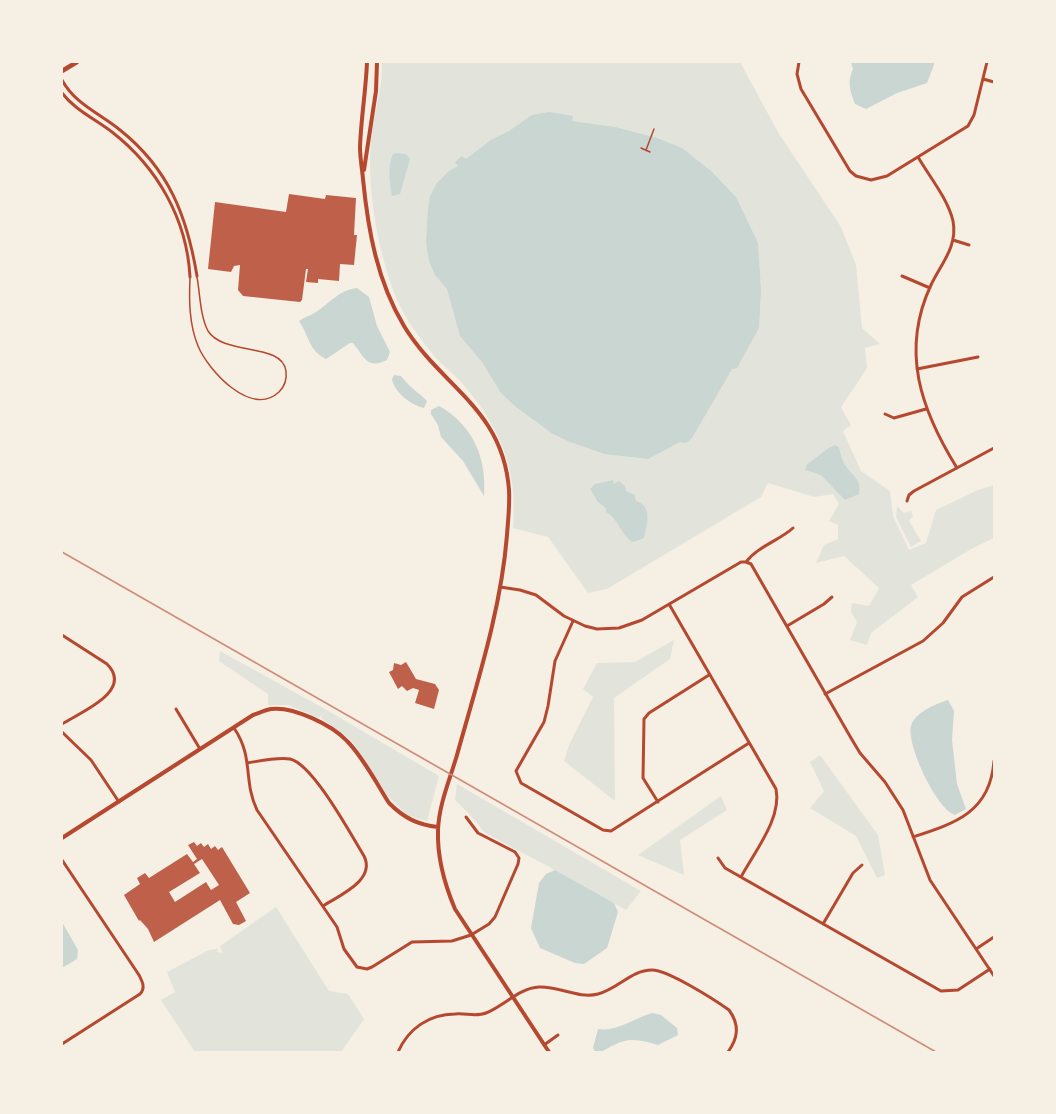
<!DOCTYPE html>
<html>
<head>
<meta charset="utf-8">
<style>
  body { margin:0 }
  #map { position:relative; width:1056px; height:1114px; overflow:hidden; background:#f6efe4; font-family:"Noto Sans",sans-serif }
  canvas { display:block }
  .frame { position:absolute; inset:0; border:63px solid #f6efe4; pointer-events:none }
</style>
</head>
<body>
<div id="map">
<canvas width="1056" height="1114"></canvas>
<div class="frame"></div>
</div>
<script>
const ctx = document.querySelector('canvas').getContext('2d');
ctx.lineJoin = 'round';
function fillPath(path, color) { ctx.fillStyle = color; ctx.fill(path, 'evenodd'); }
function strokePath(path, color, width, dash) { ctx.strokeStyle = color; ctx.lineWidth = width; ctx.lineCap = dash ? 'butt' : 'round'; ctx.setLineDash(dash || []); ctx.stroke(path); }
fillPath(new Path2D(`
  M382 62H740L779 134 841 227 856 265 862 328 880 344 865 348 867 368 841 407 851 425 843 431 861 471 890 491 893 516 909 550 926 543 936 510 978 490 994 485V538L973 548 911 585 918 597 871 633 867 645 850 640 857 622 851 612 852 603 869 606 879 588 844 556 816 563 824 545 838 539V525L829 521 839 504 833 494 814 497 768 483 761 497 607 589 588 593 548 537 513 528C518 468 500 427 461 382 452 372 440 364 432 353 416 334 400 311 392 287 376 240 367 188 371 138 374 112 383 88 382 62Z
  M897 506 904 513 911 511 913 516 909 521 921 541 911 547 896 517Z
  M674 640 670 659 614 698 615 801 564 761 569 745 593 697 583 689 597 663 635 662Z
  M220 651 325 709 439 776 427 821 408 816 388 796 352 741 321 718 323 714 319 718 288 705H268V694L219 661Z
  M820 755 878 835 885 875 877 878 856 836 810 808 824 791 810 762Z
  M457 784 641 891 626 910 555 870 485 833 470 815 455 800Z
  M721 796 727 810 680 840 684 875 638 855Z
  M276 907 329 991 348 994 364 1019 341 1052H195L161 1000 175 992 167 972 209 950 218 949 217 952 223 953 220 946Z`), '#e2e4dc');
fillPath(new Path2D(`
  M851 62H935L927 83 897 93 866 109 855 104C850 91 847 82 853 69Z
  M549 112 573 116 572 121 578 122 615 127 657 138 682 148 711 171 736 197 758 243 761 290 759 328 737 368 732 369 692 438 686 443 680 442 648 459 605 454 570 442 553 434 516 407 501 393 482 362 460 336 447 289 435 275 429 261 426 243 428 209 430 196 437 183 449 171 458 166 455 162 462 156 466 159 491 140 509 131 532 115Z
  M398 153 406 154 410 159 400 194 392 196C390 183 387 167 393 154Z
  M357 288 369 297 377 326 390 352 387 360C366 370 365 357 353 343H350L326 359C308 350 309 335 299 321 304 317 310 316 316 312 330 303 339 290 357 288Z
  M394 375 401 376C409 387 418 392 427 401L424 408C411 405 394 392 392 379Z
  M439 406C473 425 487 458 484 496L463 461 441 437 438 425 431 414V410Z
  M835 445 839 447C840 453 842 460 845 465 852 476 862 479 859 494L845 500 821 475 805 470 807 464C817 458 825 449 835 445Z
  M613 480 614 484 619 481 625 486 626 491 635 495 636 501C653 506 647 524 644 538L633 542C620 534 618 518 606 512V508L598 502 590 489 595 484Z
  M948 700 954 711 952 740 957 784 966 809 955 815C937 810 906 744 911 726 915 712 936 704 948 700Z
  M555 870 614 903 618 912 607 948 584 964 575 963 540 948 531 928 539 883 546 874Z
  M62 922 78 950 77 959 62 968Z
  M652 1013 661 1015 677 1028 678 1035 658 1045C642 1040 628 1037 614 1045 607 1048 603 1053 595 1052L593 1048 598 1029C617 1032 634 1018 652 1013Z`), '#c9d6d2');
fillPath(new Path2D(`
  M289 194 325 199 326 195 356 198 354 235H357L354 265 340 264 339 281 318 279V283L306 282 308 269H306L302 300 300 302 243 296 238 290 240 265 234 266 231 272 208 269 215 202 286 212Z
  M406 662 416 679 435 684 439 690 434 709 415 703 419 690 413 688 407 691 402 686 398 689 389 672 393 670 394 663 401 665Z
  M194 842 197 846 201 843 204 847 208 844 211 849 215 846 218 850 222 847 250 893 236 902 246 921 239 925 233 924 220 900 154 942 148 929 140 920 139 921 124 895 140 884 137 878 145 873 149 878 187 854 193 862 197 859 188 845ZM202 859 219 885 211 890 206 882 175 902 169 892 200 873 194 864Z`), '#bf614a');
strokePath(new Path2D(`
  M641 148 650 152
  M646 150 654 129`), '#b5482f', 1.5);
strokePath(new Path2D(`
  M190 278C189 300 189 324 198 346 208 370 251 418 279 392 285 386 287 379 286 371 282 342 224 356 208 331 200 316 200 293 197 277`), '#b5482f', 1.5);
strokePath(new Path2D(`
  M799 62 797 74 801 89 850 171 856 176 871 180 887 176 968 126 974 115 987 62
  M983 79 994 82
  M62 80C75 104 99 113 120 130 169 169 187 216 197 276
  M62 93C75 110 95 119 112 132 157 167 187 219 190 277
  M918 157C929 176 948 199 953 221 958 246 941 264 931 285 900 351 921 410 957 468
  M953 240 969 245
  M902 276 930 288
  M917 369 978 357
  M885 414 894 418 926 409
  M907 501 909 495 914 491 994 448
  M746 562 751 564 851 738 860 753 885 782 903 810 930 880 994 976
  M500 587 520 590 536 595 564 616 585 626 597 629 619 628 642 620 741 562H746C757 547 780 540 793 528
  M669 604 776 789C782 818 755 851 741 877
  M573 621 555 661 548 706 544 722 516 771 521 783 603 830 611 831 749 743
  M787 626 824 604 832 597
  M62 635 107 664C134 691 81 712 62 724
  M825 694 923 641 943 623 962 597 994 577
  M176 709 200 749
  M234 728C254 757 243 781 257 810L337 927 344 949 357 967 367 969 372 967 412 942 452 941 471 935 489 924 495 917 518 864 519 858 515 852 478 833 466 817
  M62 732 91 760 119 802
  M247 763C260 761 277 757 290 759 313 764 351 835 364 856 376 880 340 895 323 906
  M658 802 643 778 644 719 649 713 709 675
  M913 837C956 823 990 812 994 761
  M718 858 725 868 941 991 958 990 990 969
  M62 860 139 975C142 981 146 988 140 994L62 1044
  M823 924 853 873 862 865
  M976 949 994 937
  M544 1045 558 1035
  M398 1052C408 1029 429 1014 455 1014 466 1013 476 1017 486 1013 504 1006 519 988 539 987 559 986 578 999 598 994 618 989 631 970 652 970 668 970 715 1000 729 1010 740 1025 738 1038 728 1052`), '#b5482f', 3);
strokePath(new Path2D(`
  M367 62C366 90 361 118 360 147 360 158 362 168 363 179 368 230 377 281 404 326 441 387 503 408 509 490 510 505 508 520 507 535 501 610 477 683 457 755 450 779 439 804 438 830 437 858 444 883 455 909L549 1052
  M364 170 376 91 377 62
  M62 838 253 715C259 713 265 710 271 709 293 706 332 725 347 741 363 757 377 784 389 803 404 818 418 825 438 827`), '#b5482f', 4);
strokePath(new Path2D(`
  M62 71 77 62`), '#b5482f', 4.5);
strokePath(new Path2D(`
  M62 552 936 1052`), '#cf8b77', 1.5);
</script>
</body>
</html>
